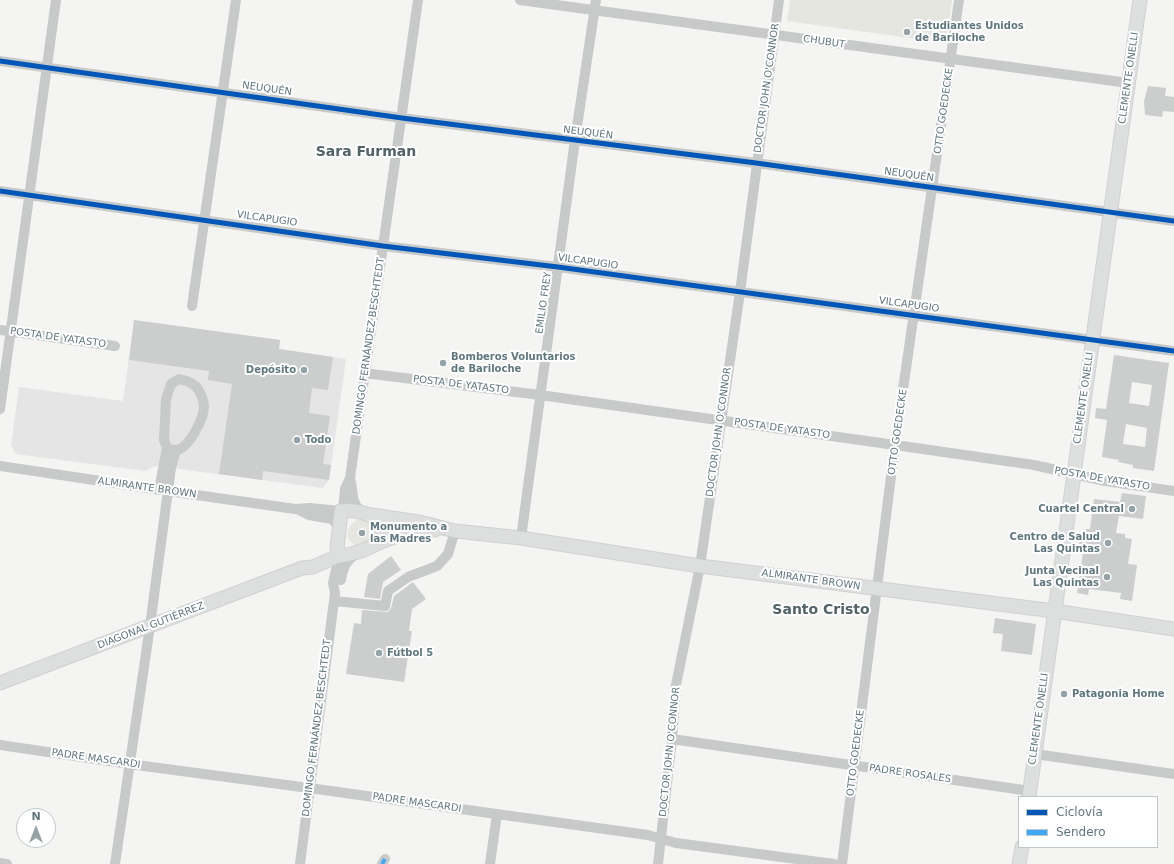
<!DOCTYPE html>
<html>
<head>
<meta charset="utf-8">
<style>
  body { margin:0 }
  #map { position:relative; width:1174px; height:864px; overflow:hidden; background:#f4f4f2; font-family:"DejaVu Sans",sans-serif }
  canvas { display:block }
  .legend { position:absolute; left:1018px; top:796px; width:140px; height:52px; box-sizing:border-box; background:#fff; border:1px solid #bfc9cb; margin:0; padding:5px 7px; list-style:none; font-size:12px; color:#5f777e }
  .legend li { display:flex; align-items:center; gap:8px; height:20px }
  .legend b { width:20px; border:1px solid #bfc9cb }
  .north { position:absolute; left:16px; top:808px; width:40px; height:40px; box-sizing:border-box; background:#fff; border:1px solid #bfc9cb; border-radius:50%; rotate:0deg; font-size:11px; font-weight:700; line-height:16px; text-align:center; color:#5f777e }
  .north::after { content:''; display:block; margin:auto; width:14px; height:18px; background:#93a3a7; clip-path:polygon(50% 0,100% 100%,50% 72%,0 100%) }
</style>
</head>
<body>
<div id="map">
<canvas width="1174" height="864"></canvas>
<ul class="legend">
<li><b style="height:5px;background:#0057b8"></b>Ciclovía</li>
<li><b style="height:5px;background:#3fa9f5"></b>Sendero</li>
</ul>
<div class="north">N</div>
</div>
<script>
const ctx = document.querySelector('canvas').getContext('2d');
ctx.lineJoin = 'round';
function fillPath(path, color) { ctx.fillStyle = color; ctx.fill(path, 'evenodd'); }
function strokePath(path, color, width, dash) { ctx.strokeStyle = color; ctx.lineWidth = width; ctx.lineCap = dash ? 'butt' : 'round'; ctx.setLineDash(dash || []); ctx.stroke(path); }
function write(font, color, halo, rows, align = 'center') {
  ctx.font = font + ' "DejaVu Sans",sans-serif'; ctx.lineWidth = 4; ctx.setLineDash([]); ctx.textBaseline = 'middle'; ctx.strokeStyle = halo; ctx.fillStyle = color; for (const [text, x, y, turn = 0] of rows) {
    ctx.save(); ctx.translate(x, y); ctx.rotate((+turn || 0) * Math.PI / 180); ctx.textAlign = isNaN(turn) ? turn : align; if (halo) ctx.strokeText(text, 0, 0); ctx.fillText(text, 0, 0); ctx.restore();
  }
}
fillPath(new Path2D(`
  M134 320 280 340 279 349 346 359 329 480 323 488 156 466 145 471 16 454 11 445 19 387 123 401Z`), '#e4e5e4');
fillPath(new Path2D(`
  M790 0H952L946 43 787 21Z
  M360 519 370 521 376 530 375 539 357 546C342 540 346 523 360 519Z
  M386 522 413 527 388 535Z`), '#e4e6df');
fillPath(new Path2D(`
  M1148 86 1166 88 1165 96 1174 97V112L1163 111 1162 117 1145 115 1144 101Z
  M134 320 280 340 279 349 333 357 328 390 312 388 309 413 330 416 323 464 331 465 329 480 263 471 262 480 219 474 232 384 208 380 209 371 129 360Z
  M1114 355 1169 363 1154 471 1133 468V465L1118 462 1119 460 1102 457 1107 420 1095 418 1096 408 1106 409ZM1132 382 1152 385 1149 406 1129 403ZM1126 424 1147 428 1145 447 1123 444Z
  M1122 493 1146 496 1143 519 1119 516 1116 533 1125 534V538L1132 539 1128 564 1137 565 1132 601 1120 599 1121 593 1089 589 1088 595 1077 593 1084 546 1079 545 1080 535H1085L1086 529H1090L1094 499 1120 502Z
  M391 556 401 570 383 582 380 599 364 597 368 574Z
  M413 582 426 599 412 609 409 631H412L404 682 346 674 354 623 361 624 362 610 388 612 391 608 394 596Z
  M995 618 1036 624 1032 655 1001 651 1003 634 993 633Z`), '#cbcecd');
const major = new Path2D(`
  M372 515 419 522 455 531 521 538 700 566 1054 611 1174 629
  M376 544C395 536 415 530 435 530
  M0 683 302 568 313 567 338 556H340C354 554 368 550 379 542 391 518 359 508 341 511L337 549 338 556
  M1029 797 1140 0
  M1019 864 1022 847`);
strokePath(major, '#d0d1d1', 15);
strokePath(new Path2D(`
  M520 0 1128 83
  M0 61 402 118 756 163 1174 221
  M0 191 383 246 558 267 1174 351
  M192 306 236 0
  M0 330 115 346
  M364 373 540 395 895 445 1034 465 1105 481 1174 491
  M179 379C187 381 195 383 199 391 201 394 204 402 204 406 204 418 189 449 176 450 173 450 169 449 167 448L164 440 166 399 171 384Z
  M0 409 56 0
  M0 466 168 491 295 509 310 508 340 511
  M350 478C354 492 350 501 361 512
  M159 490 167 448
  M297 509 309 515 332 519 339 527
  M343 510 345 489 350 478 418 0
  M521 538 575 140 596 0
  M341 580C343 568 346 561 356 554
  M334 601 385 606 388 591 408 577 437 566 448 554 455 531
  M672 739 1030 791
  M0 745 129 764 309 788 648 835 676 843 834 864
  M1035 754 1174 774
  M0 863 7 864
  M115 864 150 626 171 468 176 450
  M300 864 335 593 333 583 339 556
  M382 864 385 859
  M490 864 497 814
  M658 864 672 739 676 685 700 566 740 292 779 0
  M842 864 895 445 959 0`), '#c8caca', 10);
strokePath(major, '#dddfde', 13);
strokePath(new Path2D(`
  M382 864 385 859`), '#3fa9f5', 4, [8, 4]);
strokePath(new Path2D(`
  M0 61 402 118 756 163 1174 221
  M0 191 383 246 558 267 1174 351`), '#0057b8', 5);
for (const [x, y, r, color] of [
  [907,32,4,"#93a3a7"],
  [443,363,4,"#93a3a7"],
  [304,370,4,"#93a3a7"],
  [297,440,4,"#93a3a7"],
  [1132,509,4,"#93a3a7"],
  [362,533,4,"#93a3a7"],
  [1108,543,4,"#93a3a7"],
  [1107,577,4,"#93a3a7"],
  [379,653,4,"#93a3a7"],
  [1064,694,4,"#93a3a7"]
]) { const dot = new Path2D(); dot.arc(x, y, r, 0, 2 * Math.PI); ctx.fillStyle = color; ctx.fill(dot); strokePath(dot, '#fff', 1.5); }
write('bold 10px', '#5f777e', '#fff', [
  ["Estudiantes Unidos",915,26],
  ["de Bariloche",915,38],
  ["Bomberos Voluntarios",451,357],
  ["de Bariloche",451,369],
  ["Depósito",296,370,"right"],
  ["Todo",305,440],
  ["Cuartel Central",1124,509,"right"],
  ["Monumento a",370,527],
  ["las Madres",370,539],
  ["Centro de Salud",1100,537,"right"],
  ["Las Quintas",1100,549,"right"],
  ["Junta Vecinal",1099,571,"right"],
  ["Las Quintas",1099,583,"right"],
  ["Fútbol 5",387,653],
  ["Patagonia Home",1072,694]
], 'left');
write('10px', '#5f777e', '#fff', [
  ["CHUBUT",824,42,8],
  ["CLEMENTE ONELLI",1129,78,-82],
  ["DOCTOR JOHN O'CONNOR",767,88,-82],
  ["NEUQUÉN",267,89,8],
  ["OTTO GOEDECKE",944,111,-82],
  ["NEUQUÉN",588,133,7],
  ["NEUQUÉN",909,175,8],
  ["VILCAPUGIO",267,219,8],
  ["VILCAPUGIO",588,262,8],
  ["EMILIO FREY",544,303,-82],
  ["VILCAPUGIO",909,305,8],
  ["POSTA DE YATASTO",58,338,8],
  ["DOMINGO FERNÁNDEZ BESCHTEDT",369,346,-82],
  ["POSTA DE YATASTO",461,385,7],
  ["CLEMENTE ONELLI",1084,398,-82],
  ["POSTA DE YATASTO",782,429,8],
  ["DOCTOR JOHN O'CONNOR",719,432,-82],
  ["OTTO GOEDECKE",898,432,-82],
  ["POSTA DE YATASTO",1102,479,10],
  ["ALMIRANTE BROWN",147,488,8],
  ["ALMIRANTE BROWN",811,580,8],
  ["DIAGONAL GUTIÉRREZ",151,626,-21],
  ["CLEMENTE ONELLI",1039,719,-82],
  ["DOMINGO FERNÁNDEZ BESCHTEDT",317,728,-83],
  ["DOCTOR JOHN O'CONNOR",670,752,-84],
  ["OTTO GOEDECKE",856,753,-83],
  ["PADRE MASCARDI",96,759,8],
  ["PADRE ROSALES",910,774,8],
  ["PADRE MASCARDI",417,803,8]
]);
write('bold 14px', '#516369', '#fff', [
  ["Sara Furman",366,152],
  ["Santo Cristo",821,610]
]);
</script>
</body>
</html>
